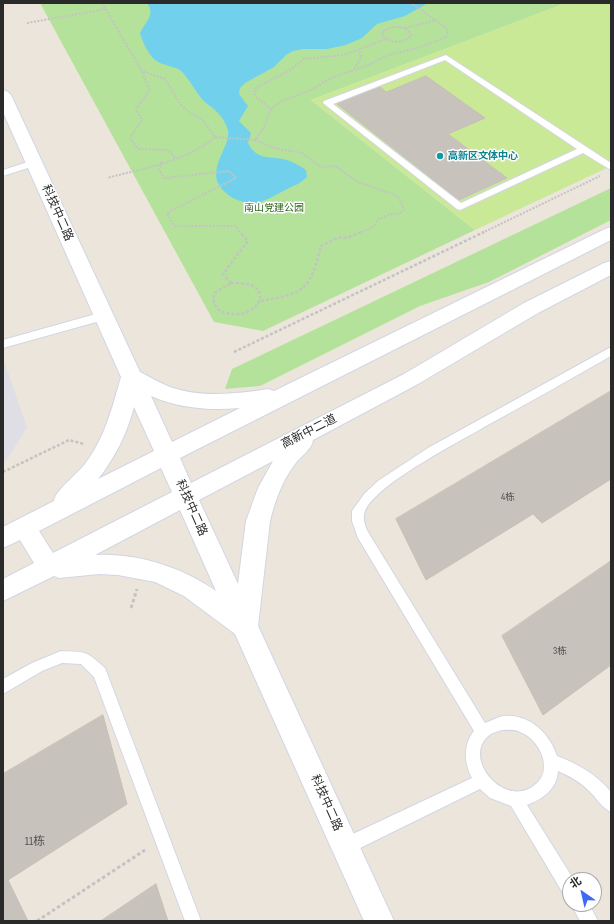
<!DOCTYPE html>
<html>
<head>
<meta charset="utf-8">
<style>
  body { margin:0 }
  #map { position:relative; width:614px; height:924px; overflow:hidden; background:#ece5dc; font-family:"Sofia Sans Condensed","Noto Sans SC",sans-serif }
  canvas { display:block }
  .frame { position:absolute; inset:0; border:4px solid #2a2a2a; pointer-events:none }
  .north { position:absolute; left:562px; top:872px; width:40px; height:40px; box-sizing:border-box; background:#fff; border:1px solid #aaa; border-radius:50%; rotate:326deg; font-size:11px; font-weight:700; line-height:16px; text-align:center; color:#2a2a2a }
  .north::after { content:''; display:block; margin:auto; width:14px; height:18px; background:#3f69f6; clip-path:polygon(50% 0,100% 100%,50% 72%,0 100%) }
</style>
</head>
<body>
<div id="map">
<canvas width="614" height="924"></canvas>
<div class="frame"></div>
<div class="north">北</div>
</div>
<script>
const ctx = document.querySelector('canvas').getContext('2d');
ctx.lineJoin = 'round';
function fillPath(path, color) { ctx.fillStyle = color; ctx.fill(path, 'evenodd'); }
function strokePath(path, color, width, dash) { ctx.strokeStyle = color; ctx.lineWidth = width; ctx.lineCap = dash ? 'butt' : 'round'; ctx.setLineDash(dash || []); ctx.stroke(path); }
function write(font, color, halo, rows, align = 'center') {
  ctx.font = font + ' "Sofia Sans Condensed","Noto Sans SC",sans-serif'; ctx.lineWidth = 3; ctx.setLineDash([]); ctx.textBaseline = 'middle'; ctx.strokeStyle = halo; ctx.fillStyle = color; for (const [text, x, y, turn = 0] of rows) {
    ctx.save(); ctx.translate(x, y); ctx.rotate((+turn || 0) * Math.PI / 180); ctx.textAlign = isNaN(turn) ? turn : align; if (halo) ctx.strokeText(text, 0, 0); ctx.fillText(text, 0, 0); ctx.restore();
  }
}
fillPath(new Path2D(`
  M3 358 27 427 7 460 3 462Z`), '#dfdde5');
fillPath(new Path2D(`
  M40 3H566L311 100 475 230 263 331 214 322Z
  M611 188V220L489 282 420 306 260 386 225 389 232 369Z`), '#b5e29a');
fillPath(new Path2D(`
  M566 3H611V166L475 230 311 100Z`), '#c9e996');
fillPath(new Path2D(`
  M147 3H428L405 16 377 24 362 38 346 45 327 49H303L293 51 286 55 274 67 245 83 240 88 239 94 248 106 239 121 251 133 248 143C257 160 267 156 283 159 292 161 299 165 306 170L307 177C301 183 296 185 289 188 269 198 256 210 233 198 226 194 220 188 217 181 212 162 231 144 228 131 227 125 222 117 218 113 213 107 206 104 202 99 195 91 191 82 184 74 179 67 170 67 163 64 151 61 143 44 140 33 145 22 156 15 147 3Z`), '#71d1ec');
const building = new Path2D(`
  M426 76 485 118 448 134 507 178 459 200 336 103 379 86 386 92Z
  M611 391V479L542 523 533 514 426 580 396 519Z
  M611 561V665L543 715 502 636Z
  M103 715 127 804 8 880 28 921H3V774Z
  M156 884 168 921H101Z`);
fillPath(building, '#c7c2bc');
strokePath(building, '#c7c0b6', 1);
const service = new Path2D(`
  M446 55 611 163V170L583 153 460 210 457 209 323 103 324 101ZM445 60 577 149 461 203 333 104Z
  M34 160 37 161 39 163 37 165 3 176V170Z
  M103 312 107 313 108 316 107 319 3 348V340Z
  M611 347V356C569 380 528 403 486 426 459 442 376 484 365 511 362 518 365 526 368 532L485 723C491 721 497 717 503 716 528 713 550 733 557 756 578 764 596 774 611 792V812C602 808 596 797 588 790 579 781 569 776 558 771 557 789 543 799 527 805L574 880H570V897L564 895 511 806 490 798 480 789 352 852 346 854 340 852 338 846 340 840 472 778C464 763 463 744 474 731L358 538 352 521V511L365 493 378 481 428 448ZM502 730C508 730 515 729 520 732 538 738 553 767 538 782 507 814 458 756 491 734 494 732 499 731 502 730Z
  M61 651C87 652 86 651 105 668L201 921H185L94 677 81 664 62 663 42 671 3 694V679L32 663Z
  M571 904H589L598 921H580Z`);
const secondary = new Path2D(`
  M3 90 8 92 11 95 140 372C150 377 160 383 170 387 201 398 237 394 268 389L274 391 605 229 611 227V240L180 458 191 483 404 374 524 303 604 263 611 261V275L538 313 418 384 313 440C313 448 300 457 295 464 282 481 275 501 270 521L258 626 394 921H364L235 634 184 596 155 582 118 575 99 574 59 578 54 576 3 601V579L34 563 20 540 3 548V527L54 501C54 492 78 473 85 464 105 438 112 408 121 377L3 112ZM151 396C179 408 210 411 240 408L172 442ZM134 407 154 451 98 479C115 458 127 433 134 407ZM273 461 258 488 246 521 238 584 199 500ZM161 468 172 492 53 553 39 531ZM180 510 216 591C181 567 138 553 95 555Z`);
strokePath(service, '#d2d6e3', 2);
strokePath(secondary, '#d2d6e3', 2);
strokePath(new Path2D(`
  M102 3 142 71 165 79 181 105 192 114 202 119 215 137C185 162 144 168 107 178
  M27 23 106 9
  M392 27C400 27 409 27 411 36 402 44 391 44 382 35L383 31Z
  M405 28 437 20
  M354 69 361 57 359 50
  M142 72 150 90 136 109 142 120 130 138 138 149 168 150 175 158
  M271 109 256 97 254 93 257 87 289 71 304 59 344 55 386 39
  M215 137 255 140
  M162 162 159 169 164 178 229 171 236 178 167 213 174 226H235L241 233
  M359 233 375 226 377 220 390 214H400L404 209 398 196 358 182 335 166 321 167 302 153 274 148 255 140 264 127 271 109 282 101 309 91 331 78 368 65 388 55 421 47 446 37 448 31 446 28 411 3
  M482 233 600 176`), '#c3c3c3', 2, [2, 1.5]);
strokePath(new Path2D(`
  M231 283 223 274 248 241 240 232
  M231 283C236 283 242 283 247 284 274 291 255 317 232 314 227 314 222 311 217 309L213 300 215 293Z
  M261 301C306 293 310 290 321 246L337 238 349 237 361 232
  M234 352 484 232
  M3 472 69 440 84 444`), '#c3c3c3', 2.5, [3, 2]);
strokePath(new Path2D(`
  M131 608 137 589
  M37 921 145 850`), '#c3c3c3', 3, [3.5, 2.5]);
fillPath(service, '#fff');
fillPath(secondary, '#fff');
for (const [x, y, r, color] of [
  [440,156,4,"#0f9aa8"]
]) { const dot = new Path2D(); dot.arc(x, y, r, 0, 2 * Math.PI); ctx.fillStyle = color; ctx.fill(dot); strokePath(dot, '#fff', 1.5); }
write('bold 10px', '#0d838f', '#fff', [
  ["高新区文体中心",448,156]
], 'left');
write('10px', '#2e661b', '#fff', [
  ["南山党建公园",274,208]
]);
write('10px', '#51504e', null, [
  ["4栋",508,497],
  ["3栋",560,651]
]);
write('12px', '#2a2a2a', '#fff', [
  ["科技中二路",57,213,66],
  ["高新中二道",309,432,-27],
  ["科技中二路",191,508,66],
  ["科技中二路",326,803,66]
]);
write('12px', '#51504e', null, [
  ["11栋",35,842]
]);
</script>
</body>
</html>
